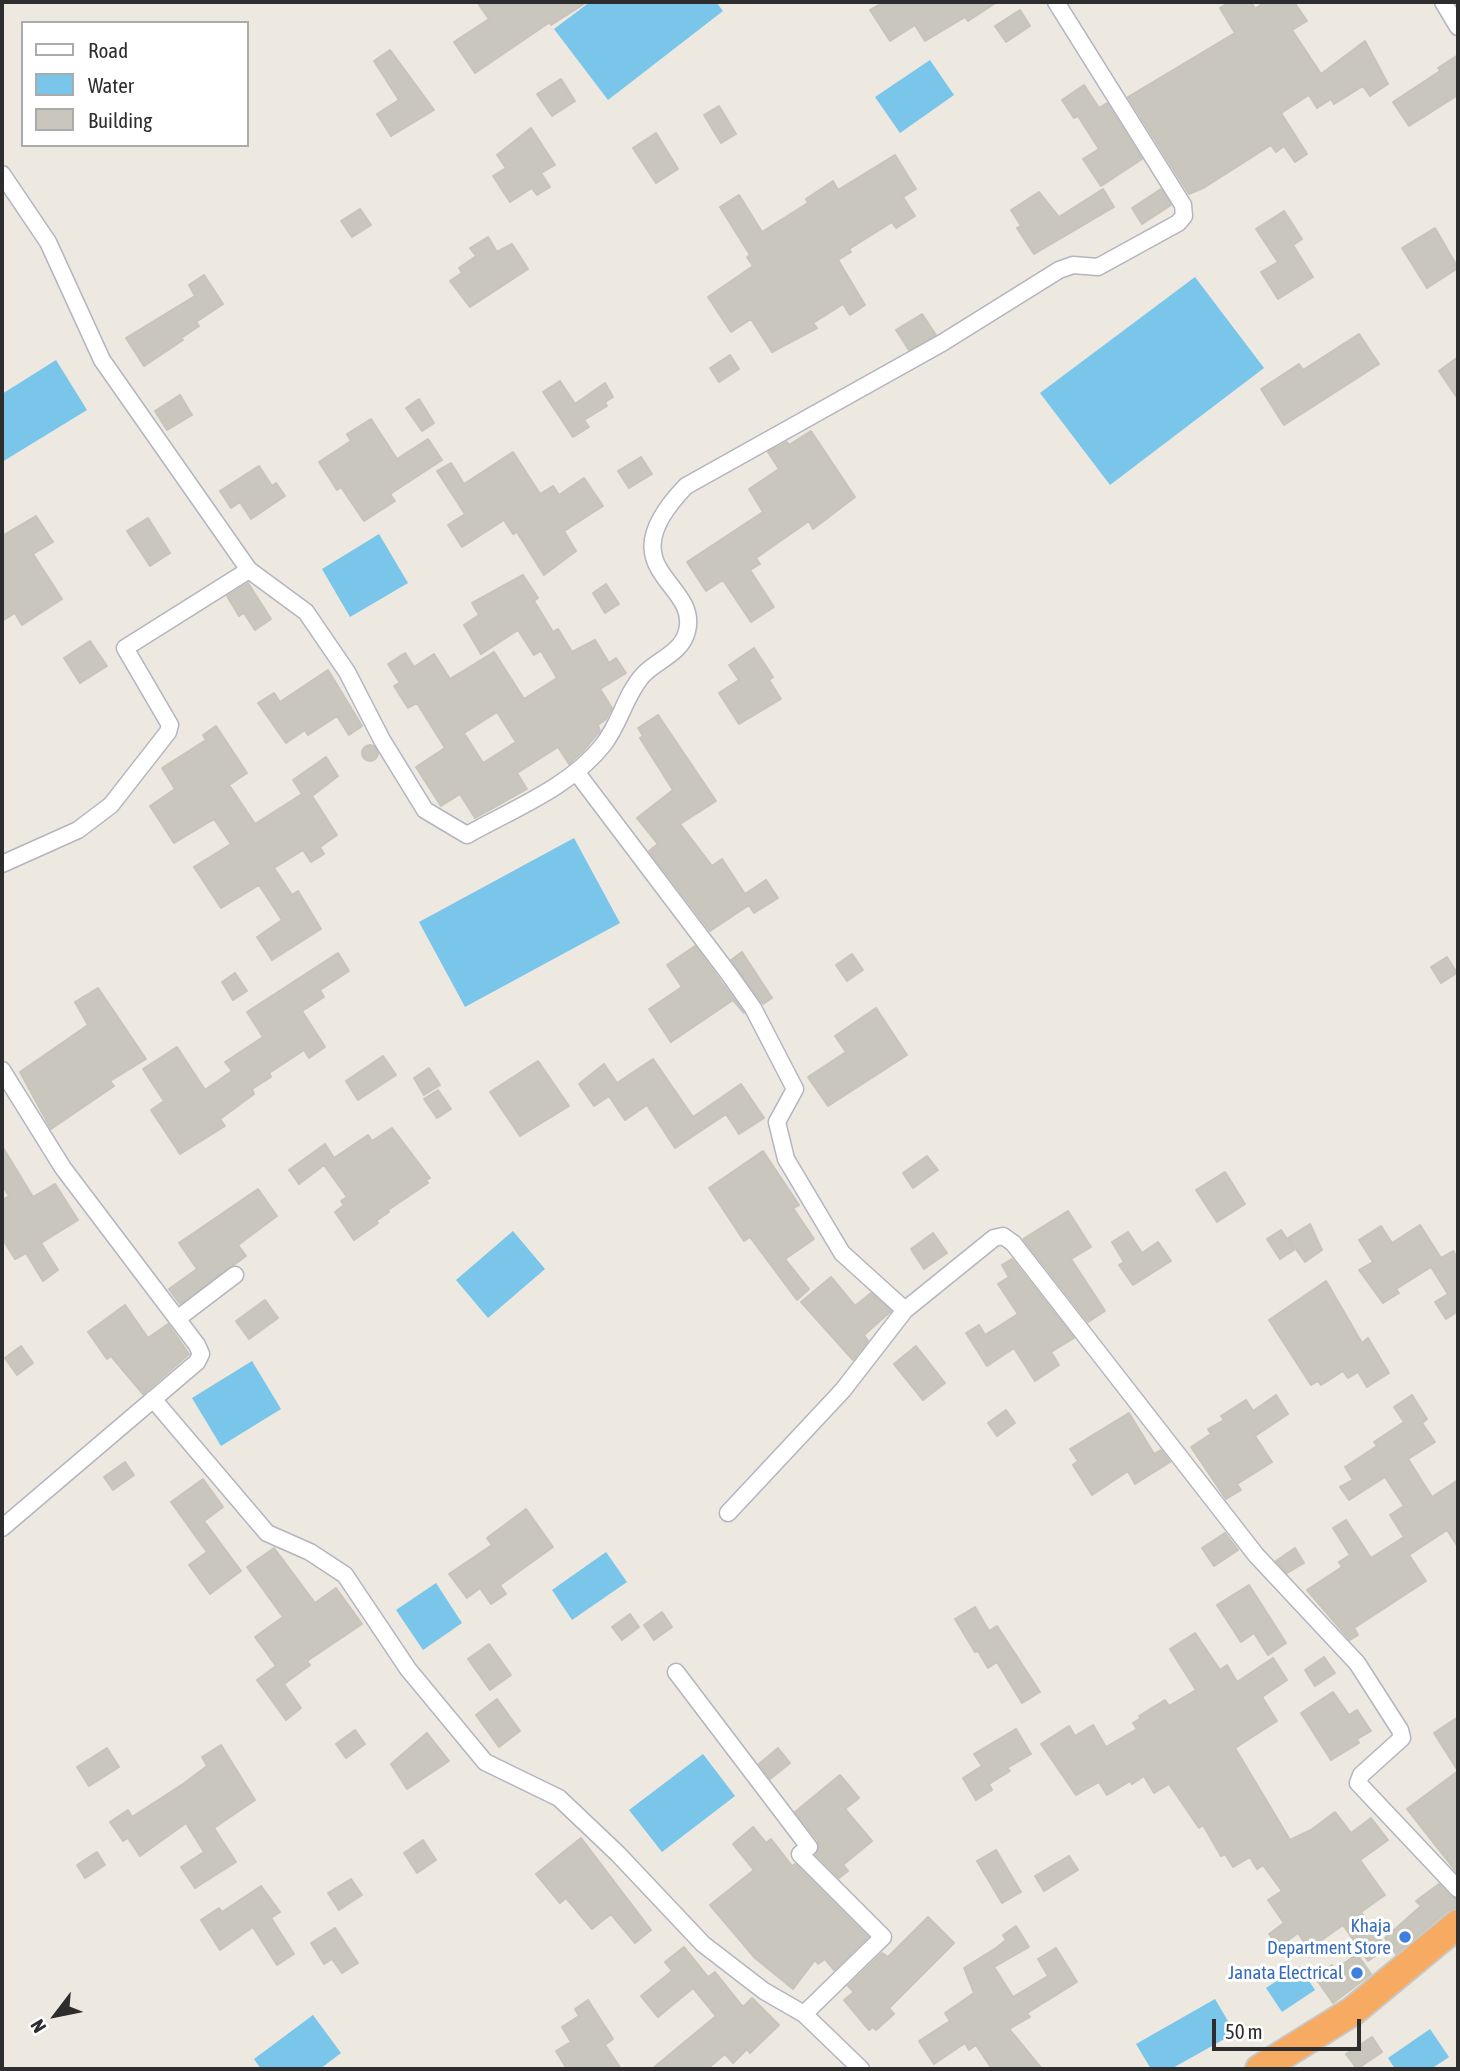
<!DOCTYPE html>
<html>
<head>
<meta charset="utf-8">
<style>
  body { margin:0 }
  #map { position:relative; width:1460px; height:2071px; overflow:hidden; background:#ede8e0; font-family:"Asap Condensed",sans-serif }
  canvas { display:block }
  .frame { position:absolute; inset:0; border:4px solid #2d2d2d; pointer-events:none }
  .legend { position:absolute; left:21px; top:21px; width:228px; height:126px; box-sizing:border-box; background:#fff; border:2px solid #ababab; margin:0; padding:9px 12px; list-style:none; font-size:21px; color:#2d2d2d }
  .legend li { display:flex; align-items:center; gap:14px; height:35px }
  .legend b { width:35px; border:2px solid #ababab }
  .north { position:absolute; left:21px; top:1980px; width:70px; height:70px; -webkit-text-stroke:5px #fff; paint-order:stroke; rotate:238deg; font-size:19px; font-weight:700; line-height:28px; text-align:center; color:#2d2d2d }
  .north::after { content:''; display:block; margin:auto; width:24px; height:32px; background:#2d2d2d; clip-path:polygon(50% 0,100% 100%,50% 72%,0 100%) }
  .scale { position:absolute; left:1212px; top:2019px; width:149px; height:32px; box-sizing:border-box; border:4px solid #2d2d2d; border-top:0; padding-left:9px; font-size:21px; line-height:24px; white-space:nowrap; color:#2d2d2d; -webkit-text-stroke:5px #fff; paint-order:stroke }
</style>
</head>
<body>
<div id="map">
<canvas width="1460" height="2071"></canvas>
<div class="frame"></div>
<ul class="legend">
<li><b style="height:9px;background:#fff"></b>Road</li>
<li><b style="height:19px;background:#79c6ea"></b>Water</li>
<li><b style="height:19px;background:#c9c6be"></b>Building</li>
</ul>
<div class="north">N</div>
<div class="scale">50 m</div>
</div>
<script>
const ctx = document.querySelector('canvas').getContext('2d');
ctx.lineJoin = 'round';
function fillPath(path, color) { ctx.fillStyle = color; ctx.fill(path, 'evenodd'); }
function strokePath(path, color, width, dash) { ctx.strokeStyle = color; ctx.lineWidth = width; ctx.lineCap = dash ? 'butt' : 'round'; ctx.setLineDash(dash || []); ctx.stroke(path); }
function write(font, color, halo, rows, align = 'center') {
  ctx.font = font + ' "Asap Condensed",sans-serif'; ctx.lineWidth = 6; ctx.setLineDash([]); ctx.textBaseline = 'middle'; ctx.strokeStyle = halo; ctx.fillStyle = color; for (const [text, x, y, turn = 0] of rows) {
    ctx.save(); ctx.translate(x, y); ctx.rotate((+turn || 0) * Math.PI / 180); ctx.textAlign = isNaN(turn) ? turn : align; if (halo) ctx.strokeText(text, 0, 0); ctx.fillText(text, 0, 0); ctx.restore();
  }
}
fillPath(new Path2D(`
  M590 2H716L723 11 608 100 554 29Z
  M930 60 954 95 900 133 875 97Z
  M1195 277 1264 368 1110 485 1040 393Z
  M56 360 87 410 2 462V394Z
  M379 534 408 583 350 617 322 569Z
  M574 838 620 923 465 1007 419 922Z
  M513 1231 545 1269 488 1318 456 1280Z
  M252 1361 281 1409 221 1446 192 1398Z
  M606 1552 627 1582 572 1620 552 1590Z
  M436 1583 462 1623 423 1650 396 1610Z
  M703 1754 735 1796 662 1852 629 1810Z
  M1299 1966 1315 1990 1282 2012 1266 1988Z
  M1215 1999 1235 2033 1171 2069H1151L1136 2044Z
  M313 2015 341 2053 320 2069H261L254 2059Z
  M1430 2029 1449 2057 1431 2069H1395L1388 2058Z`), '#79c6ea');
const building = new Path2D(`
  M477 2H587L551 25 550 22 475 73 454 42 489 19Z
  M884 2H997L968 21 965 17 925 41 915 25 890 41 870 10Z
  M1231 2H1251L1255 9 1265 2H1294L1307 21 1292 30 1321 74 1365 41 1388 84 1370 96 1363 86 1334 104 1331 99 1317 108 1309 95 1281 113 1307 154 1295 162 1284 146 1276 152 1271 145 1205 187 1189 194 1128 97 1235 33 1220 8Z
  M1020 10 1030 26 1006 42 995 26Z
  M390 50 434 110 391 136 377 114 399 100 374 61Z
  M1458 55V95L1409 126 1393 102 1440 71 1438 68Z
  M561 79 575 101 552 116 537 94Z
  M1084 85 1099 108 1107 103 1142 159 1101 186 1083 159 1099 149 1078 116 1074 118 1062 100Z
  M719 106 736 134 721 143 704 115Z
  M531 128 555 165 541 173 550 187 537 195 532 188 510 202 493 176 506 168 497 155Z
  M656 133 678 169 656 183 633 148Z
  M895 155 916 189 903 197 915 216 896 228 892 222 849 249 851 252 838 260 865 305 850 315 843 304 813 323 817 328 772 352 751 319 731 332 708 297 753 266 747 257 750 255 720 207 739 195 762 232 808 203 806 199 833 181 838 190Z
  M1103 189 1114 207 1034 254 1017 228 1021 226 1011 210 1039 192 1059 217Z
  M1161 189 1171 205 1142 224 1132 208Z
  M360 209 371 225 352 237 341 221Z
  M1284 211 1302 239 1293 245 1313 277 1278 299 1261 272 1278 262 1256 229Z
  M1435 228 1458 268 1427 288 1402 248Z
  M488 237 497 252 512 244 528 269 470 307 450 281 462 273 459 268 476 256 470 248Z
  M204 275 223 304 196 322 199 326 181 338 183 340 144 366 126 338 195 296 189 285Z
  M922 314 936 335 909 350 896 330Z
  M1359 334 1379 364 1284 425 1261 389 1299 364 1303 370Z
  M730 355 739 369 719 382 710 368Z
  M1458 357V399L1439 371Z
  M560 381 575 404 605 383 613 397 605 402 607 406 584 420 589 427 573 437 543 392Z
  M180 395 192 415 167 430 155 411Z
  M419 399 434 423 422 431 406 408Z
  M371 419 397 459 428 439 442 460 390 494 395 501 364 521 341 487 337 490 319 462 351 441 347 434Z
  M811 431 855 497 813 529 809 521 756 558 760 564 750 570 774 607 751 622 723 580 706 591 687 562 763 512 749 489 779 469 768 452 787 442 789 445Z
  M513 452 540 494 553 486 559 495 584 478 603 506 564 531 576 551 544 575 517 532 513 534 504 520 462 547 448 525 465 514 437 471 451 463 464 484Z
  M641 457 652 474 629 488 618 471Z
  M259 466 272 486 276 483 285 496 251 519 240 502 231 508 220 491Z
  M36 516 53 542 33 554 62 599 22 625 15 613 2 621V536Z
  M148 518 170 553 150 566 127 531Z
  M523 575 538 598 534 601 553 632 558 629 572 652 595 640 609 663 616 658 626 673 600 689 612 708 606 719 598 725 600 731 582 752 569 764 558 747 517 773 527 789 475 818 460 794 441 806 416 767 445 748 417 703 408 708 394 686 400 683 388 664 405 653 414 667 434 654 450 679 494 652 524 699 557 678 541 651 534 655 518 630 481 654 464 625 479 615 472 603ZM497 712 516 742 483 763 464 733Z
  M248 583 271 619 255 630 244 613 239 616 227 596Z
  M606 584 619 604 605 613 593 593Z
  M90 641 107 666 80 683 64 658Z
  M754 648 773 677 769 680 781 699 739 724 719 693 739 680 729 665Z
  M328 670 362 726 349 735 337 716 308 735 305 730 286 743 258 703 274 693 280 702Z
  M658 715 716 801 680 824 712 866 722 859 745 894 766 880 778 898 754 913 749 905 710 931 649 851 658 844 637 818 673 790 640 738 643 736 638 728Z
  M216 726 247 773 229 785 255 824 302 794 293 780 326 757 338 776 312 796 337 835 320 847 324 854 311 862 303 850 274 868 292 895 298 891 321 929 272 960 257 937 282 920 259 885 221 908 194 867 231 844 214 819 174 843 150 806 175 789 162 768 206 740 203 735Z
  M362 753a8 8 0 1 1 16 0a8 8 0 1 1-16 0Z
  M695 946 744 1013 733 1000 671 1042 649 1009 682 987 667 965Z
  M742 952 772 998 763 1004 731 960Z
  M338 953 349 971 320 990 324 997 302 1011 325 1047 309 1058 304 1050 269 1073 271 1077 252 1089 254 1094 220 1119 225 1126 180 1154 151 1110 164 1101 143 1069 177 1047 205 1090 232 1071 225 1062 263 1037 247 1012Z
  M852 954 863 970 847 981 836 965Z
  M1447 957 1457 973 1441 983 1431 967Z
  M235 973 247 991 233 1000 222 982Z
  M98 988 146 1059 110 1081 114 1086 51 1129 20 1072 88 1025 75 1002Z
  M876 1008 907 1055 828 1106 808 1077 846 1052 835 1036Z
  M383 1056 396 1075 358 1100 346 1081Z
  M653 1059 693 1117 741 1084 764 1118 739 1134 726 1114 675 1148 647 1105 625 1120 609 1096 594 1106 579 1084 604 1064 617 1083Z
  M538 1061 569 1106 520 1136 490 1092Z
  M429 1068 440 1085 424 1095 414 1078Z
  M438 1090 451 1109 437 1118 424 1099Z
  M392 1128 430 1178 426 1180 428 1183 388 1210 389 1212 376 1221 378 1223 354 1240 335 1212 344 1205 341 1201 347 1197 324 1165 299 1184 289 1170 325 1144 334 1158 368 1135 372 1141Z
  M2 1146 33 1197 55 1184 78 1220 41 1243 58 1270 43 1281 26 1253 15 1259 2 1238V1200L9 1196 2 1185Z
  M763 1151 799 1205 793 1208 814 1239 785 1259 809 1289 797 1300 750 1237 744 1241 709 1188Z
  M927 1156 938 1170 913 1188 903 1173Z
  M1225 1172 1245 1204 1217 1222 1196 1190Z
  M258 1189 277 1216 238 1245 246 1256 180 1304 169 1289 197 1269 179 1243Z
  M1068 1211 1091 1247 1071 1259 1105 1311 1088 1322 1023 1239Z
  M1310 1224 1322 1250 1305 1262 1288 1238Z
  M1420 1225 1441 1258 1453 1251 1458 1259V1311L1446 1319 1435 1302 1448 1294 1431 1267 1396 1289 1399 1293 1383 1303 1359 1270 1373 1262 1359 1240 1381 1226 1392 1243Z
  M1281 1230 1294 1250 1280 1259 1267 1239Z
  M1128 1232 1142 1253 1158 1242 1171 1261 1133 1285 1119 1265 1124 1262 1112 1242Z
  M933 1233 947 1253 924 1269 911 1249Z
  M1012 1259 1074 1338 1051 1352 1059 1365 1035 1381 1014 1348 987 1366 966 1333 979 1325 985 1335 1018 1314 998 1284 1009 1277 1002 1265Z
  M831 1277 855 1306 871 1293 891 1311 864 1335 868 1341 853 1360 801 1302Z
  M1326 1281 1362 1343 1368 1338 1389 1373 1367 1387 1358 1372 1348 1378 1343 1371 1321 1385 1318 1381 1311 1385 1269 1320Z
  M265 1300 278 1318 249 1339 236 1321Z
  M125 1305 148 1338 168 1324 189 1354 143 1394 111 1356 107 1359 88 1332Z
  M21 1346 33 1363 17 1375 5 1358Z
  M916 1346 945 1383 923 1400 894 1364Z
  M1276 1395 1288 1414 1255 1436 1272 1462 1237 1484 1241 1490 1226 1499 1191 1447 1211 1434 1208 1429 1224 1420 1221 1416 1246 1400 1253 1411Z
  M1412 1395 1427 1419 1422 1423 1435 1442 1408 1459 1432 1497 1458 1480V1547L1447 1530 1409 1555 1426 1581 1354 1628 1358 1635 1350 1640 1307 1590 1342 1567 1339 1562 1350 1555 1333 1528 1346 1520 1371 1558 1404 1537 1390 1515 1404 1506 1385 1477 1349 1500 1340 1487 1353 1480 1345 1467 1377 1446 1374 1442 1404 1422 1394 1407Z
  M1006 1410 1015 1423 997 1436 988 1423Z
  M1129 1413 1154 1454 1161 1450 1170 1462 1135 1484 1128 1471 1092 1495 1073 1465 1078 1461 1070 1449Z
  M125 1462 134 1475 113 1490 104 1477Z
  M203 1479 223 1507 204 1521 241 1571 210 1594 189 1565 207 1552 171 1502Z
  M526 1509 553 1547 500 1585 506 1594 491 1604 480 1588 467 1598 449 1574 492 1545 487 1538Z
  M1225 1533 1238 1550 1214 1566 1202 1548Z
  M274 1548 315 1603 336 1588 362 1624 307 1661 310 1665 284 1684 301 1708 286 1720 257 1680 276 1666 255 1637 283 1617 247 1567Z
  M1295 1548 1304 1563 1287 1573 1276 1561Z
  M1249 1585 1286 1643 1268 1655 1254 1633 1241 1642 1217 1605Z
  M975 1607 989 1631 997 1626 1040 1692 1022 1703 997 1662 988 1668 978 1651 975 1652 955 1619Z
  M662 1612 672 1627 654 1640 644 1625Z
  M630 1614 639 1627 622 1640 612 1627Z
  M1195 1633 1220 1670 1227 1665 1237 1682 1273 1658 1287 1680 1262 1697 1277 1721 1235 1748 1290 1840 1311 1830 1335 1812 1351 1833 1371 1818 1388 1840 1360 1860 1385 1895 1361 1912 1386 1948 1368 1961 1343 1925 1309 1949 1298 1933 1279 1947 1269 1934 1284 1923 1268 1900 1282 1891 1263 1865 1257 1869 1250 1857 1233 1867 1225 1854 1221 1856 1203 1825 1199 1828 1169 1784 1154 1793 1144 1776 1132 1784 1130 1781 1107 1795 1099 1782 1076 1795 1041 1744 1069 1726 1075 1736 1093 1725 1106 1747 1137 1729 1133 1723 1141 1718 1139 1716 1165 1700 1169 1706 1196 1690 1170 1649Z
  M489 1644 511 1675 490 1690 468 1659Z
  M1324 1657 1335 1673 1315 1686 1305 1670Z
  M1333 1692 1349 1715 1357 1710 1371 1731 1357 1739 1359 1743 1331 1760 1301 1713Z
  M497 1699 520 1731 499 1747 476 1715Z
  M1458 1717V1874L1407 1809 1458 1771 1434 1733Z
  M1016 1729 1031 1754 1007 1768 1010 1771 989 1784 992 1790 976 1800 963 1778 982 1766 974 1754Z
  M355 1730 365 1744 346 1758 336 1744Z
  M427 1733 449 1761 407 1789 391 1764Z
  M221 1745 255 1800 214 1828 236 1862 195 1888 181 1867 204 1852 186 1823 140 1856 128 1838 123 1841 110 1822 128 1810 132 1817 183 1784 207 1766 202 1757Z
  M107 1748 119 1767 89 1786 77 1767Z
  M778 1748 790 1763 770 1779 759 1764Z
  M840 1775 859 1798 845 1809 872 1841 843 1865 848 1871 839 1878 816 1855 818 1841 795 1812Z
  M753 1827 766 1843 771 1839 792 1866 795 1864 868 1937 834 1970 825 1959 818 1964 815 1960 793 1989 755 1958 710 1905 754 1870 733 1844Z
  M581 1838 651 1930 635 1943 611 1914 592 1929 566 1898 560 1903 536 1874Z
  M423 1840 436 1860 417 1873 404 1853Z
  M996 1850 1021 1892 1002 1903 977 1861Z
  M97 1852 105 1865 85 1878 77 1865Z
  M1069 1856 1078 1870 1044 1891 1035 1876Z
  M351 1879 362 1895 339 1910 328 1893Z
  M1439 1884 1451 1897 1458 1899V1907L1447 1911 1396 1954 1385 1938 1421 1906 1416 1901Z
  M261 1886 280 1912 271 1918 294 1954 277 1965 253 1927 220 1950 201 1920 219 1908 222 1912Z
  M928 1917 954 1943 889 2008 894 2014 876 2030 873 2027 869 2030 844 2000 854 1992 848 1986 882 1953 888 1957Z
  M1016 1926 1029 1947 994 1967 1013 1997 1048 1976 1038 1959 1056 1948 1077 1982 1027 2013 1030 2017 1009 2029 1042 2069H992L976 2045 969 2050 965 2043 934 2064 919 2041 950 2021 945 2013 974 1993 964 1968 996 1948 1006 1940 1003 1935Z
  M335 1928 358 1963 342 1973 332 1959 324 1964 311 1943Z
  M684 1947 708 1977 715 1972 743 2007 752 1998 779 2025 750 2053 747 2049 733 2063 725 2054 707 2069H652L716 2016 693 1988 658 2017 641 1996 672 1971 665 1962Z
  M1357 1954 1371 1974 1333 2003 1315 1977 1332 1965 1335 1970Z
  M588 2000 613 2039 605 2045 621 2069H567L556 2051 571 2042 562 2027 579 2016 575 2009Z
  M1372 2037 1382 2052 1357 2069 1346 2054Z`);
fillPath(building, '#c9c6be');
strokePath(building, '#c9c4b9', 2);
const street = new Path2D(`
  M1443 2 1458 27
  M2 174 48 242 102 360 249 570 306 612 347 672 382 740 425 810 467 835C513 809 570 787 603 745 620 724 625 695 643 675 657 660 682 653 687 631 700 581 604 571 686 486L942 343 1059 270 1073 265 1098 267 1178 223 1184 216 1183 205 1056 2
  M577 773 729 974 753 1008 795 1089 777 1122 786 1159 842 1253 905 1310
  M2 864 78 830 111 805 168 732 170 725 125 648 249 570
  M2 1070 63 1168 197 1345 201 1354 197 1362 2 1528
  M177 1319 235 1275
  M153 1399 267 1533 310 1552 345 1575 408 1669 485 1762 559 1798 618 1854 703 1944 764 1991 804 2014 861 2069
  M728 1513 843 1390 905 1310 994 1238 1003 1236 1013 1243 1256 1555 1357 1663 1400 1730 1402 1738 1361 1775 1358 1783 1458 1889
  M676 1672 809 1847 800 1854 883 1937 804 2014`);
const highway = new Path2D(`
  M1260 2069 1353 2011 1458 1924`);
strokePath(street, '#b3b5bf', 19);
strokePath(highway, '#c8c8c8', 32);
strokePath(street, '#fff', 16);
strokePath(highway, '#f7aa61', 28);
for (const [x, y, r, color] of [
  [1405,1937,7,"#3f7fe0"],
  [1357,1973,7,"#3f7fe0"]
]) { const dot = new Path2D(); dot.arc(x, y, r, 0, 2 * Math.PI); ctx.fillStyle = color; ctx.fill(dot); strokePath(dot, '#fff', 2.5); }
write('19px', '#366cbe', '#fff', [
  ["Khaja",1391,1926],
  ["Department Store",1391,1948],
  ["Janata Electrical",1343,1973]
], 'right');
</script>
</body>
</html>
